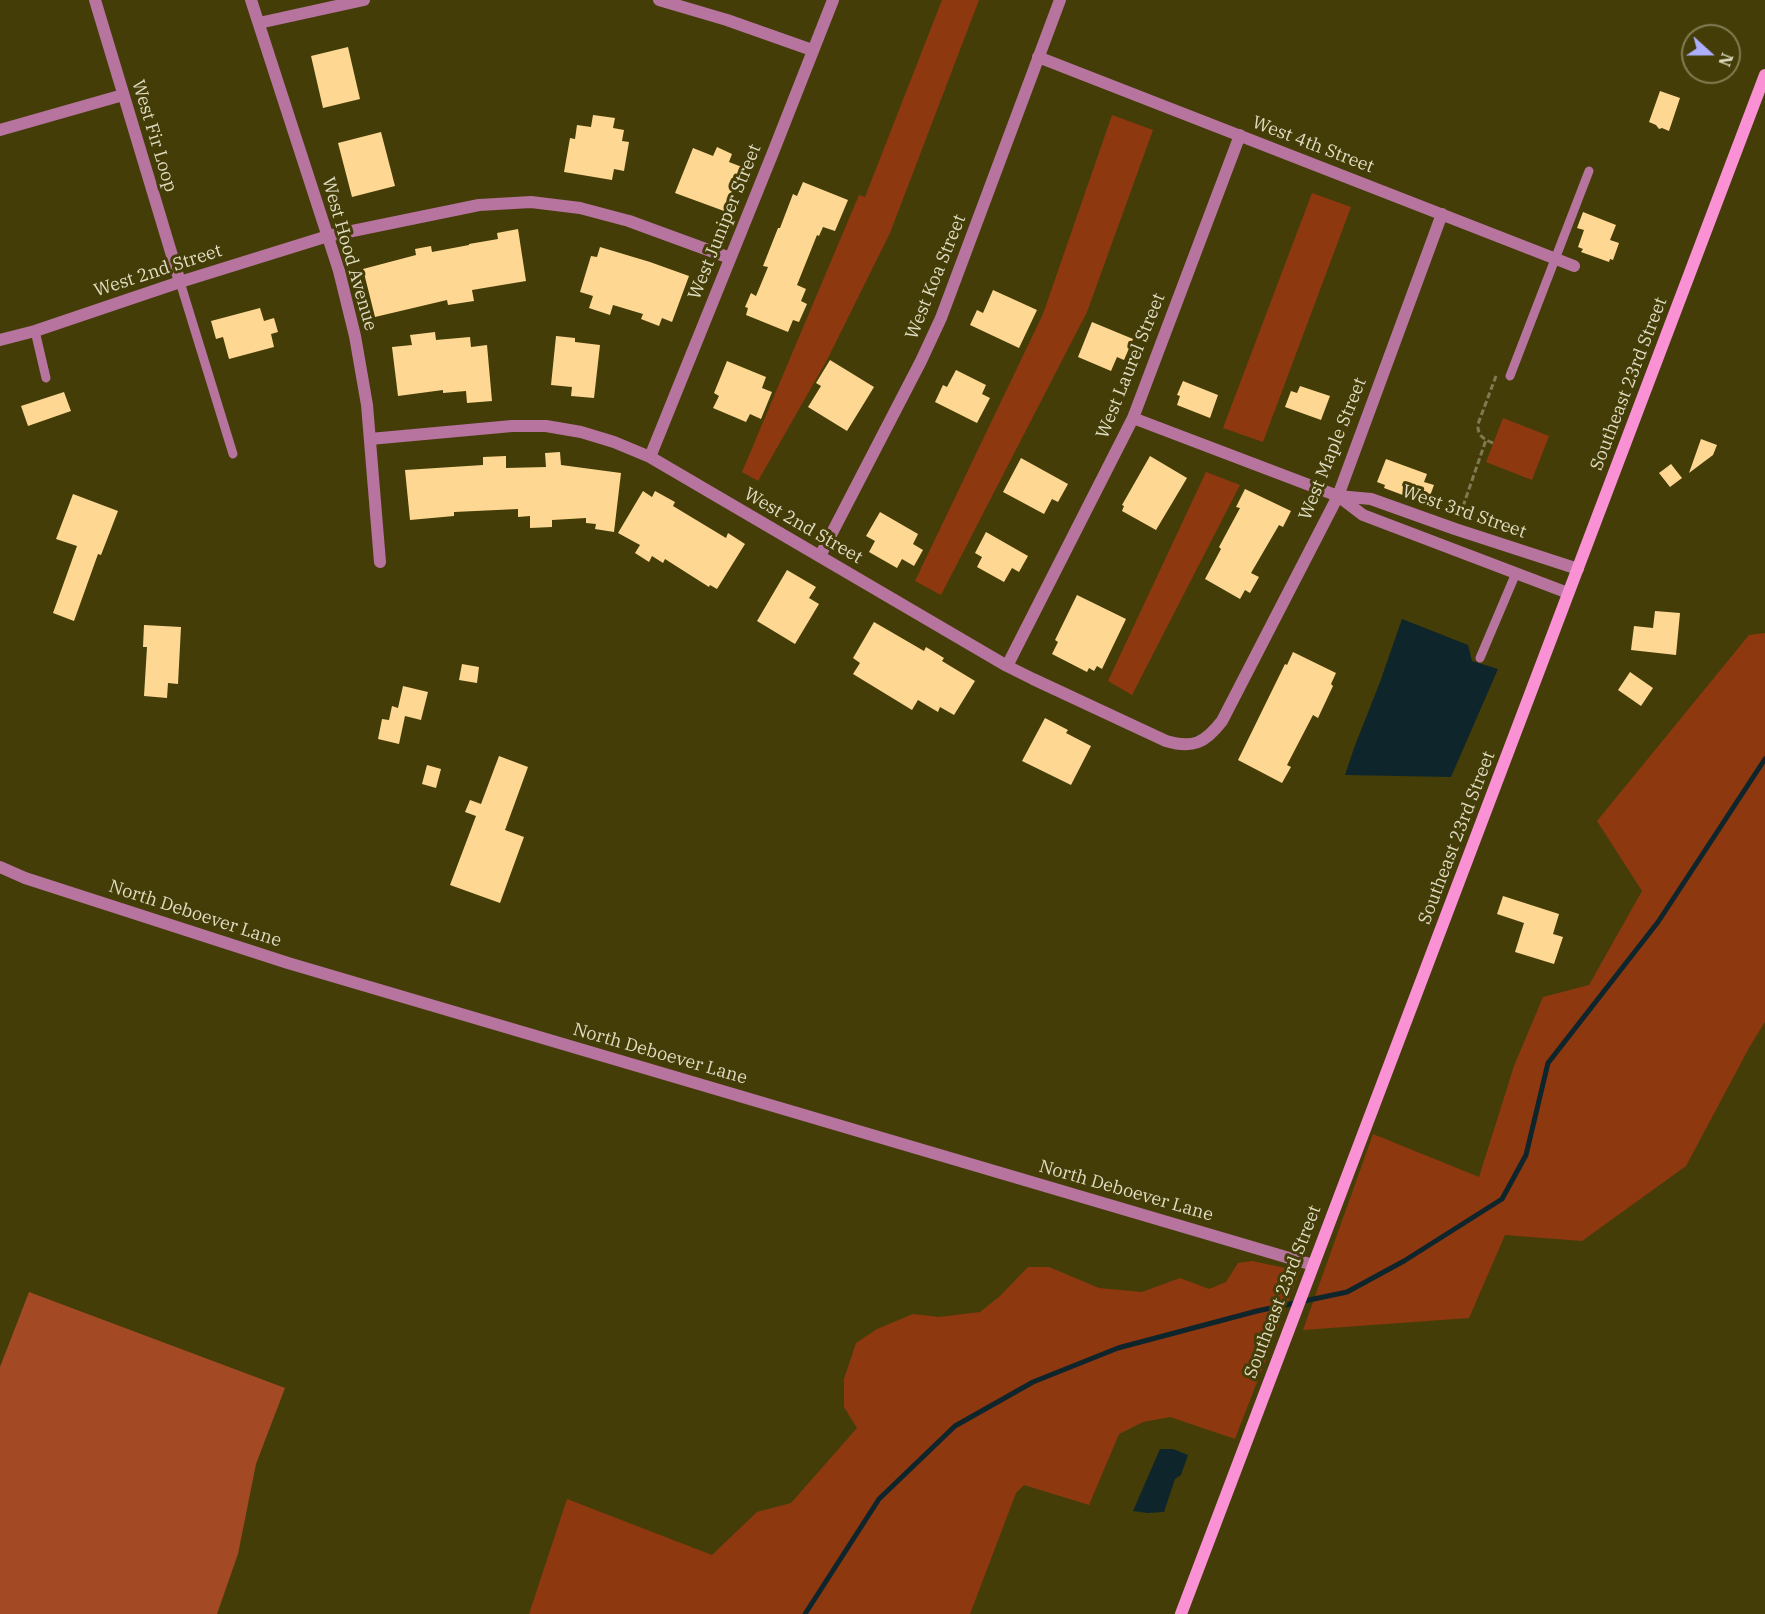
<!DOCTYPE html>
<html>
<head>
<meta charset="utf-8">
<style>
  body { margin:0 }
  #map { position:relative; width:1765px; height:1614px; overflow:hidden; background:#443d08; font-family:"IBM Plex Serif",serif }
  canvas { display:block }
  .north { position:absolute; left:1681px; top:24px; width:60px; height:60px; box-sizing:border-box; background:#443d08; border:2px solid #827d52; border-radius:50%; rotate:111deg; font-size:16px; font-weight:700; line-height:24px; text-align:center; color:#dfdcc2 }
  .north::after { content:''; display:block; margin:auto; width:21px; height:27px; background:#acaffb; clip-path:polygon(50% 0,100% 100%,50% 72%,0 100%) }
</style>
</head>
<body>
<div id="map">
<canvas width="1765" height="1614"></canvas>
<div class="north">N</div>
</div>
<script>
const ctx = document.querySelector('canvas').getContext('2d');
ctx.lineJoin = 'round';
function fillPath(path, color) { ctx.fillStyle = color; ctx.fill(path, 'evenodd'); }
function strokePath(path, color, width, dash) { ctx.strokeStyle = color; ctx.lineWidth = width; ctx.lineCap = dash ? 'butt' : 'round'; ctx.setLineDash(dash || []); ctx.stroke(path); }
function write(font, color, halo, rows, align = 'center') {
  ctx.font = font + ' "IBM Plex Serif",serif'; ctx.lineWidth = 6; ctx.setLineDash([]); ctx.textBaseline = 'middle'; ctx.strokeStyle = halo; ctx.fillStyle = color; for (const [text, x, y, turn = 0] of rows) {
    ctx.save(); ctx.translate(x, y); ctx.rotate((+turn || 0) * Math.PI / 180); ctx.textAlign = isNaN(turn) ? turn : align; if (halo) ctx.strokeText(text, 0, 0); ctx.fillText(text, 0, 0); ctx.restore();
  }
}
fillPath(new Path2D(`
  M942 0H979L890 233 827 360 758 481 742 472 859 195 865 197Z
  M1112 115 1153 130 1087 312 941 595 915 581 1043 314Z
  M1312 193 1351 207 1263 442 1223 428Z
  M1503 418 1549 436 1532 480 1486 462Z
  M1206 472 1240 485 1132 695 1108 681Z
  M1765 633V1022L1750 1046 1686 1166 1582 1241 1505 1235 1469 1318 1303 1330 1373 1134 1479 1177 1514 1066 1543 997 1589 985 1642 891 1597 821 1749 635Z
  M1252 1261 1300 1271 1235 1439 1170 1417 1143 1422 1119 1434 1089 1505 1024 1485 1016 1493 970 1614H529L567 1499 712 1555 757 1512 791 1503 857 1428 844 1407V1379L856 1343 877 1329 913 1314 939 1317 980 1312 1000 1296 1028 1267H1049L1099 1288 1142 1292 1180 1278 1209 1289 1226 1282 1238 1263Z`), '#8e3810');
fillPath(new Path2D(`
  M29 1292 285 1388 256 1464 238 1554 217 1614H0V1367Z`), '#a34a24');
fillPath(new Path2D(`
  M1402 619 1468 645 1472 661 1498 669 1451 777 1345 775 1354 748 1380 682Z
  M1160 1449H1173L1188 1455 1181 1475 1175 1479 1164 1512 1148 1513 1133 1511Z`), '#0e252c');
strokePath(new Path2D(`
  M805 1614 879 1499 955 1426 1033 1382 1118 1348 1257 1311 1347 1292 1404 1261 1502 1199 1526 1155 1548 1063 1658 922 1765 759`), '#0e252c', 5);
fillPath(new Path2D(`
  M348 47 360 99 323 108 311 56Z
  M1660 91 1680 98 1669 131 1662 128 1659 129 1656 125 1649 122Z
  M593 115 615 118 613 128 624 130 622 141 629 142 624 171 614 169 612 180 564 172 570 138 575 139 577 125 591 127Z
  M381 132 395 186 352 197 338 143Z
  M717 147 732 154 729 162 742 167 724 211 675 193 693 148 713 156Z
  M803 182 848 200 835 231 823 227 819 236 817 235 797 285 806 289 801 301 807 304 799 322 793 320 788 332 746 315 748 308 745 307 751 293 756 296 768 267 763 266 778 228H780L793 194 797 196Z
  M1583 212 1616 225 1610 240 1619 243 1613 260 1610 259 1609 262 1581 252 1583 249 1578 247 1584 230 1577 228Z
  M518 229 526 281 472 290 474 301 448 305 447 300 375 317 363 269 416 255 415 249 431 246 432 252 469 245V244L498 239 497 233Z
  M600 247 650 262 689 276 672 322 662 318 659 326 641 319 643 314 613 305 610 315 589 308 593 296 580 292 591 256 597 257Z
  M993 290 1037 310 1019 348 970 325 977 310 983 313Z
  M260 308 264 321 274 318 278 332 271 334 274 347 229 359 223 337 216 339 211 321Z
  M1092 322 1133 339 1124 360 1117 357 1111 371 1078 357Z
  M435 332 436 340 470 337 471 347 487 345 492 401 467 403 466 391 443 393V390L398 396 392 347 412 345 410 335Z
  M556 336 575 338V342L600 345 594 398 571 396 572 387 551 385Z
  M830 360 874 387 847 431 808 407 821 386 816 383Z
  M727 361 766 377 762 388 772 392 761 419 750 414 746 422 713 408 719 396 714 393Z
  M956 370 986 385 982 394 990 398 977 423 935 402 943 385 947 387Z
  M1183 381 1218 395 1210 418 1177 405 1180 396 1177 395Z
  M1300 386 1330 396 1321 420 1285 407 1291 391 1297 393Z
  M64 392 71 411 28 426 21 406Z
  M1701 439 1717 445 1713 455 1689 473Z
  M560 452 561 465 621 473 614 532 595 529 596 524 586 523V518L552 520V527L530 528V516L518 517V509L454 512V516L410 520 405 470 483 465V457L506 456V468L546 467 545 453Z
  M1150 456 1187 478 1156 530 1122 511 1124 506 1122 505Z
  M1021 458 1068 484 1058 502 1052 499 1044 514 1003 492Z
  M1386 459 1427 474 1424 482 1434 485 1427 504 1384 488 1385 485 1377 482Z
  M1671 464 1682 478 1670 487 1659 473Z
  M1245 489 1291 511 1283 527 1279 525 1251 573 1259 577 1250 593 1245 590 1240 599 1205 579 1221 549 1219 547 1240 508 1236 507Z
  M643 491 652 497 655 491 675 502 673 506 726 538 728 533 745 544 717 589 710 585 709 587 665 559 663 563 652 556 649 562 635 553 640 545 618 533Z
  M73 494 118 511 101 555 98 554 74 621 53 613 77 546 56 539Z
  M880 512 918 534 913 544 923 550 914 566 902 559 897 568 869 552 875 541 866 536Z
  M986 532 1028 556 1019 572 1012 568 1004 582 977 567 982 557 975 553Z
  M787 570 816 587 809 598 819 604 795 644 757 621Z
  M1077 595 1126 619 1102 669 1097 666 1094 671 1089 668 1087 672 1052 654 1058 642 1055 640Z
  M1655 611 1680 613 1676 655 1631 650 1634 626 1653 628Z
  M874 622 924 651 926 647 944 658 942 661 975 681 954 715 940 707 938 712 918 700 912 710 853 674 860 663 853 658Z
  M144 625 181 627 178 684 168 683 167 698 144 696 147 647H143Z
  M1293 652 1336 673 1331 684 1333 686 1318 718 1313 715 1287 765 1291 767 1282 783 1238 760 1285 664 1287 665Z
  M462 664 479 667 477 683 459 680Z
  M1630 672 1653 688 1641 706 1618 690Z
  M403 686 428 692 421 720 405 716 399 744 378 739 382 719 389 720 392 706 398 708Z
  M1045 718 1068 730 1066 733 1091 746 1071 785 1022 761Z
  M499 756 528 767 505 830 524 837 500 903 450 885 476 816 465 812 470 800 481 804Z
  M427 765 441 769 436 788 422 784Z
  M1503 896 1559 914 1553 934 1563 937 1554 964 1515 952 1524 923 1497 914Z`), '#fed893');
strokePath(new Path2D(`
  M1493 443C1483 439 1477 435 1478 424L1496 376
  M1460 515 1486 440`), '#807a50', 3, [6, 3]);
strokePath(new Path2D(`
  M180 282 233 454
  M35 331 46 378
  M1510 376 1589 171
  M1480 658 1516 573`), '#b6749e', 9);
strokePath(new Path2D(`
  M95 0 180 282
  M251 0 339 271 355 336 367 405 380 562
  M659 0 727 20 812 50
  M259 23 364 0
  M1038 57 1574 266
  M0 130 123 95
  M0 340 35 331 180 282 328 236 479 205 531 202 580 208 629 221 730 258
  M1133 418 1338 496
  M370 439 512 426H546L581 432 614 442 650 457 1007 666 1033 679 1166 741C1193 749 1205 743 1222 721L1338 496 1442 214
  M650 457 772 155 833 0
  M820 556 921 361 941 318 1060 0
  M1568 593 1363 515 1338 496 1371 499 1455 529 1578 569
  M1007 666 1133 418 1240 135
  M0 867 25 878 288 963 1313 1265`), '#b6749e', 12);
strokePath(new Path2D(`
  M1181 1614 1765 75`), '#fa91d5', 12);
write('18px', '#dfdcc2', '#443d08', [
  ["West Fir Loop",154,136,73],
  ["West 4th Street",1313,145,21],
  ["West Juniper Street",725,222,-68],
  ["West Hood Avenue",349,254,74],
  ["West 2nd Street",158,271,-18],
  ["West Koa Street",936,277,-68],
  ["West Laurel Street",1131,366,-68],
  ["Southeast 23rd Street",1629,384,-69],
  ["West Maple Street",1333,449,-68],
  ["West 3rd Street",1464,512,19],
  ["West 2nd Street",803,526,30],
  ["Southeast 23rd Street",1457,838,-69],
  ["North Deboever Lane",195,914,18],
  ["North Deboever Lane",660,1054,16],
  ["North Deboever Lane",1126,1191,16],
  ["Southeast 23rd Street",1283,1292,-69]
]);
</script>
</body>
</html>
